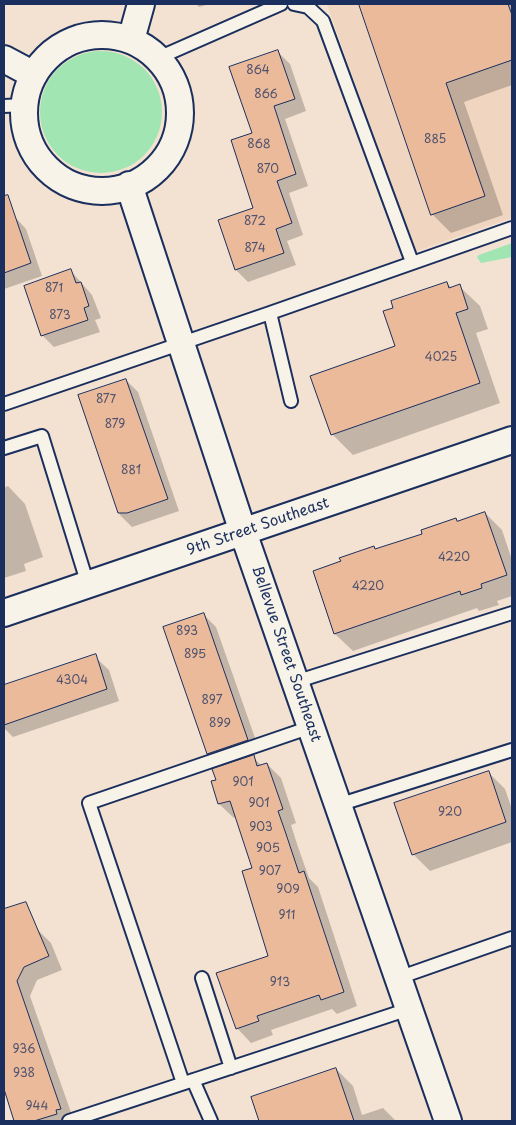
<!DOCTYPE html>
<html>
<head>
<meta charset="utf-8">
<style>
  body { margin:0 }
  #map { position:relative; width:516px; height:1125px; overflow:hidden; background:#f3e2d1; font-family:"Playpen Sans",sans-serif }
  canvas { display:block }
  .frame { position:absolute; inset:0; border:5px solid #1b2f5e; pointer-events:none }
</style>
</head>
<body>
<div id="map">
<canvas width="516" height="1125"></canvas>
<div class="frame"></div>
</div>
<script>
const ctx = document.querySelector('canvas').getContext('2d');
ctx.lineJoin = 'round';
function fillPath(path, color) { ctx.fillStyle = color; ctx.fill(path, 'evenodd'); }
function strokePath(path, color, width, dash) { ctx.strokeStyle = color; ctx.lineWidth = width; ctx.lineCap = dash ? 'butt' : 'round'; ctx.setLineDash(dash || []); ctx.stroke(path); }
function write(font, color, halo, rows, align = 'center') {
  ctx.font = font + ' "Playpen Sans",sans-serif'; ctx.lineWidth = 4.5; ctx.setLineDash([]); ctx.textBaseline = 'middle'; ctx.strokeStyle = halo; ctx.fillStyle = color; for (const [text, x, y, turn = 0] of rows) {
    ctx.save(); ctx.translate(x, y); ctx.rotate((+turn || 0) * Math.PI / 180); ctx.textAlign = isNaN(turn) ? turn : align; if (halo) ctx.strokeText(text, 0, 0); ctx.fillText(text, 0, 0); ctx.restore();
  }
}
fillPath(new Path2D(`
  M327 4H512V218L414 252Z`), '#f0d6c1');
fillPath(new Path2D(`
  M40 112a61 61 0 1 1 122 0a61 61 0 1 1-122 0Z
  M512 243V257L481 263 477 257 479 255Z`), '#a1e6b2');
fillPath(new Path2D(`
  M196 4H210L199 7Z
  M360 4H512V85L464 102 503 215 451 233 432 214Z
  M278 52 290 64 306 111 285 119 308 186 289 193 303 235 287 241 296 265 248 282 236 270 255 209 254 134Z
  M14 216 26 229 42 276 4 289V220Z
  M71 271 92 295 101 318 95 320 100 332 54 347 42 335Z
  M447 283 452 288 459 286 480 306 488 329 476 333 500 403 353 455 332 434 396 347 395 308Z
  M126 380 138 392 179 511 132 527 120 515 79 396Z
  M8 486 25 504 43 557 24 564 26 571 4 578V488Z
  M485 513 502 530 512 560V596L497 601 499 605 479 611 477 608 353 651 335 634 314 572 342 562 374 548 376 550 424 534 456 519 458 522Z
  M203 614 216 627 260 752 251 755 262 766 267 764 281 778 296 823 291 825 298 847 309 878 318 887 357 1006 337 1014 332 1009 271 1030 273 1035 251 1043 237 1028 270 956 253 869 236 817 234 818 219 804 212 782 217 781 222 767 208 753Z
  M88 658H96L109 670 119 701 13 737 4 728V686Z
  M488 772 505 789 512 809V842L430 871 413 854Z
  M37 929 51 943 62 970 37 980 30 996 74 1121H16L8 1098 4 1094V934L6 942Z
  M336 1069 353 1086 362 1115 383 1108 396 1121H260L252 1098Z`), '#0003');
const building = new Path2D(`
  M359 4H508L512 15V60L446 83 485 196 431 215Z
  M278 50 295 99 274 106 296 174 277 181 292 223 276 229 284 253 235 270 218 220 253 208 231 140 252 133 229 67Z
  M8 195 31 263 4 273V196Z
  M71 269 76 283 81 282 89 306 84 308 88 320 41 336 24 286Z
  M447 282 449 288 460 284 468 309 456 313 480 383 331 435 310 376 395 346 383 311 393 308 391 301Z
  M126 379 168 499 127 513H118L78 395Z
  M485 512 507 575 481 584 482 588 461 595 460 591 334 634 313 571 341 561 339 558 374 546 375 549 422 534 421 530 456 518 457 521Z
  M204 613 248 740 207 754 163 627Z
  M96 654 107 689 4 725V685Z
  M254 755 257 766 267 763 283 809 278 811 285 831 299 873 304 871 344 992 321 1000 319 995 257 1016 259 1021 236 1029 216 973 268 956 242 871 252 868 230 801 218 804 211 781 216 780 212 769Z
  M489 771 506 822 412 855 394 803Z
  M26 902 49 956 24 967 17 981 61 1109 56 1110 57 1114 34 1121H14L4 1089V909Z
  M336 1068 354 1121H259L251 1097Z`);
fillPath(building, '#eaba9b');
strokePath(building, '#1b2f5e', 1);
const lane = new Path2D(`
  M294 4 308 7 323 21 412 262
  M158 58 281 4
  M4 106 24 105
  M270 313 512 228
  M4 404 270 313 291 401
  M4 448 42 436 88 585
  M295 682 512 613
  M338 805 512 750
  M202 978 231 1068
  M398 978 512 938
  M193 1080 211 1121
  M183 1083 89 803 311 727
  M69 1121 409 1009`);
const street = new Path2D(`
  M24 113a78 78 0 1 1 156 0a78 78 0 1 1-156 0Z
  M131 40 141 4
  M4 59 34 75
  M129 185 243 532 448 1121
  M4 613 512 440`);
strokePath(lane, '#1b2f5e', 16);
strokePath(street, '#1b2f5e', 30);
strokePath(lane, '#f7f3e8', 12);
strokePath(street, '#f7f3e8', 26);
write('12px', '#4f526d', null, [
  ["864",258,71],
  ["866",266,95],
  ["885",435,140],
  ["868",259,145],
  ["870",268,170],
  ["872",255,222],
  ["874",255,249],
  ["871",54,289],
  ["873",60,316],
  ["4025",441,358],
  ["877",106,400],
  ["879",115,425],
  ["881",131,471],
  ["4220",454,558],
  ["4220",368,587],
  ["893",187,632],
  ["895",195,655],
  ["4304",72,681],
  ["897",212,701],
  ["899",220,724],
  ["901",243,783],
  ["901",259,804],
  ["920",450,813],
  ["903",261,828],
  ["905",268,849],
  ["907",270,872],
  ["909",288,890],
  ["911",287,916],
  ["913",280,983],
  ["936",24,1050],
  ["938",24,1074],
  ["944",37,1107]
]);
write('15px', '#1b2f5e', '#f7f3e8', [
  ["9th Street Southeast",258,527,-19],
  ["Bellevue Street Southeast",286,654,71]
]);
</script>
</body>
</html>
